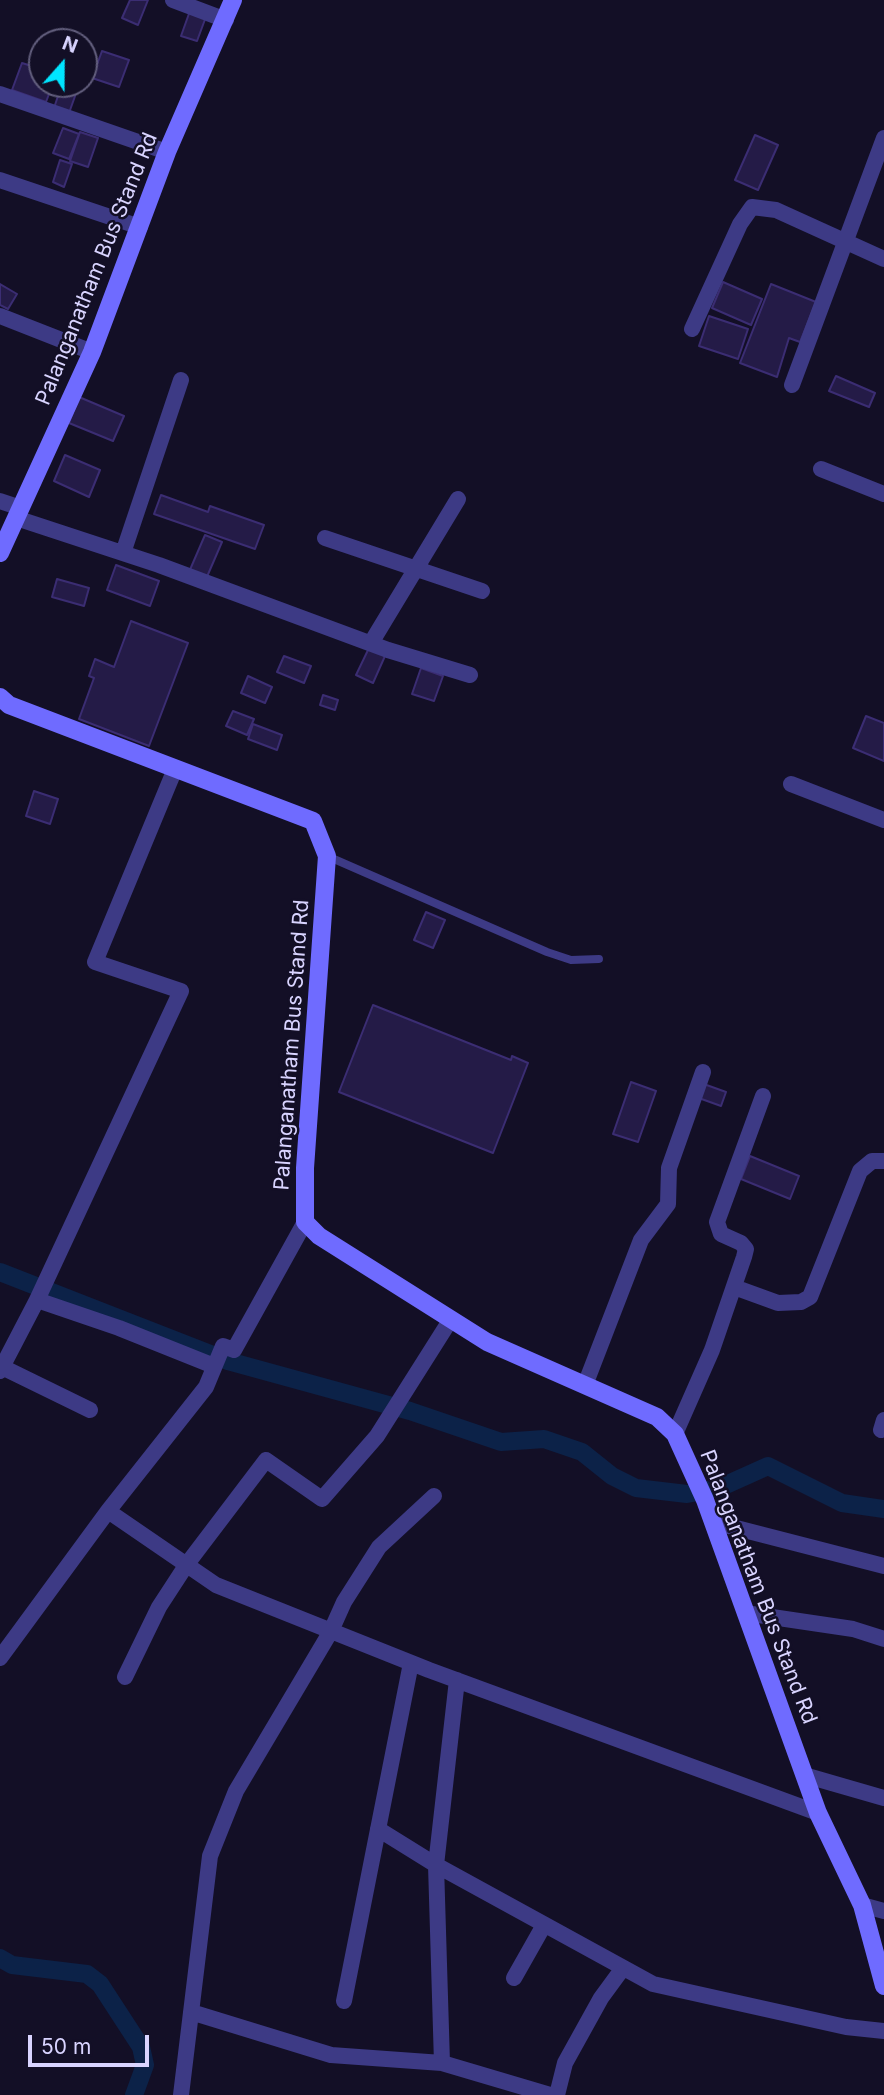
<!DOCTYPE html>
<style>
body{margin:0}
#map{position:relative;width:884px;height:2095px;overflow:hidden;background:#130f26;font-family:Inter,sans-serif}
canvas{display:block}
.north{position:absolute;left:28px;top:28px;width:70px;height:70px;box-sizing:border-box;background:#130f26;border:2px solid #625e7d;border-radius:50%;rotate:21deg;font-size:19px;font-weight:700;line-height:28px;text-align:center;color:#d9d4ff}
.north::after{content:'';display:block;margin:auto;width:24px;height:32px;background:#00e5ff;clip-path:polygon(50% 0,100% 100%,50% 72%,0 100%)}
.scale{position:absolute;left:28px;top:2035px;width:121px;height:32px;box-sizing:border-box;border:4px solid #d9d4ff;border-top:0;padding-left:9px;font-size:21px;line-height:24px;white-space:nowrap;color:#d9d4ff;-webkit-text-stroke:5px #130f26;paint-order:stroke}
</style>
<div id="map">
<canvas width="884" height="2095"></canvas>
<div class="north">N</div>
<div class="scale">50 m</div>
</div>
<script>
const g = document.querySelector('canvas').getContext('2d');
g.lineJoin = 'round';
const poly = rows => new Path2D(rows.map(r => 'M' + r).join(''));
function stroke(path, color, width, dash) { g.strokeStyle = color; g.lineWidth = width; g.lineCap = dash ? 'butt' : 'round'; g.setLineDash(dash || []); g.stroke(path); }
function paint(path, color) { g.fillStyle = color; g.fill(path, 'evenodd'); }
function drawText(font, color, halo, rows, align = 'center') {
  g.font = font + ' Inter,sans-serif'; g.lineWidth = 5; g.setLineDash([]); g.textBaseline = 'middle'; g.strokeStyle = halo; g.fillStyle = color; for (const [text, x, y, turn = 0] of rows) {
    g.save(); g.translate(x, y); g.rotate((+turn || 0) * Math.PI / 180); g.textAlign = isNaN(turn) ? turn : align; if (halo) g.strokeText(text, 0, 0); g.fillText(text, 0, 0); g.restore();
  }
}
const canal = poly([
 [0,1272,228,1361,410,1411,501,1442,544,1439,582,1452,612,1476,636,1488,687,1494,719,1488,768,1466,842,1503,884,1509],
 [0,1958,12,1965,87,1974,100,1984,141,2047,145,2065,134,2095]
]);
const building = poly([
 [130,0,148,0,138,25,122,18,130,0],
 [191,8,207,14,197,41,181,36,191,8],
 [102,51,129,60,119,87,92,78,102,51],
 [22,63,38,68,34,80,52,86,46,102,12,90,22,63],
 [62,84,79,85,69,113,54,108,62,84],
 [63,128,79,134,69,159,53,153,63,128],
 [80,132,98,138,88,167,70,161,80,132],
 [755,135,778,145,758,190,735,180,755,135],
 [60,160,72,164,64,187,53,182,60,160],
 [723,282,762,299,751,325,712,308,723,282],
 [0,284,17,294,8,309,0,305,0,284],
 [771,284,816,302,800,342,789,338,777,377,740,363,771,284],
 [709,316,748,329,738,359,699,346,709,316],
 [836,376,875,393,869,407,829,391,836,376],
 [79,397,124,416,113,441,69,423,79,397],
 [65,455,100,470,89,497,54,481,65,455],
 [161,495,208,512,210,506,264,525,255,549,154,514,161,495],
 [205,535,222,542,206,579,189,572,205,535],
 [116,565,159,581,150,606,107,590,116,565],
 [57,579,89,588,84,606,52,597,57,579],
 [131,621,188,643,149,746,79,719,94,678,89,676,95,659,114,667,131,621],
 [369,648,385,656,373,683,356,675,369,648],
 [284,656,311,666,304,683,277,672,284,656],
 [421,668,443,676,434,701,412,694,421,668],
 [248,676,272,687,265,703,241,693,248,676],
 [323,695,338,700,335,710,320,705,323,695],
 [233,711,254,719,247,735,226,726,233,711],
 [866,716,884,723,884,761,853,748,866,716],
 [253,724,282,735,277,750,248,739,253,724],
 [34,791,58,799,50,824,26,816,34,791],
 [426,912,445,920,433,948,414,940,426,912],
 [373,1005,511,1060,512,1056,528,1063,493,1153,339,1092,373,1005],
 [631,1082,656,1091,638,1142,613,1134,631,1082],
 [701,1083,726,1092,721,1106,696,1097,701,1083],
 [750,1156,799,1176,790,1199,741,1179,750,1156]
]);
const lane = poly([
 [327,856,547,952,571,960,599,959]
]);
const street = poly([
 [173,0,226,20],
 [0,94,167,152],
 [0,180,140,227],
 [0,316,92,352],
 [692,329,740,224,752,207,776,210,884,259],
 [792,385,884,138],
 [821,469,884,494],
 [0,501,21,508],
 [16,518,159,565,388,650,470,675],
 [325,538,482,591],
 [123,553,181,380],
 [371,643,458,499],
 [791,784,884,820],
 [305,1222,234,1350,223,1346,206,1387,108,1511,216,1585,429,1670,818,1813],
 [734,1287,778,1303,801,1302,810,1297,860,1171,872,1161,884,1161],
 [37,1300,181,991,95,962,175,769],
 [0,1366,90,1410],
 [0,1371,37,1300,119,1328,214,1366],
 [585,1385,641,1240,668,1204,669,1168,703,1072],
 [881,1430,884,1420],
 [675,1434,712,1350,744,1257,746,1249,741,1243,721,1234,717,1222,763,1096],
 [713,1522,884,1566],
 [745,1613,853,1629,884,1639],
 [0,1658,108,1511],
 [125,1677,159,1607,187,1564,266,1460,322,1499,377,1436,451,1319],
 [457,1680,436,1865,653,1984,846,2027,884,2031],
 [804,1775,884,1798],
 [378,1829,436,1865,442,2063,550,2095],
 [862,1905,884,1911],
 [514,1978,544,1925],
 [344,2001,411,1663],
 [191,2012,331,2055,442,2063],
 [181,2095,210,1856,236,1791,331,1631,344,1602,379,1547,434,1496],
 [557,2095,565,2063,601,1998,623,1968]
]);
const secondary = poly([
 [0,553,92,352,167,152,233,0],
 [0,697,9,705,313,821,327,856,305,1168,305,1222,319,1236,487,1342,657,1417,675,1434,705,1500,818,1813,862,1905,884,1986]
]);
const streetNames = [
 ["Palanganatham Bus Stand Rd",97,269,-68],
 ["Palanganatham Bus Stand Rd",292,1045,-86],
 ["Palanganatham Bus Stand Rd",758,1587,69]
];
stroke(canal, '#0c2248', 18);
paint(building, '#241b47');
stroke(building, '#3b2d73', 2);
stroke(lane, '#3d3a85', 8);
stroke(street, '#3d3a85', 16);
stroke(secondary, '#6f6bff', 18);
drawText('21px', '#d9d4ff', '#130f26', streetNames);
</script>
